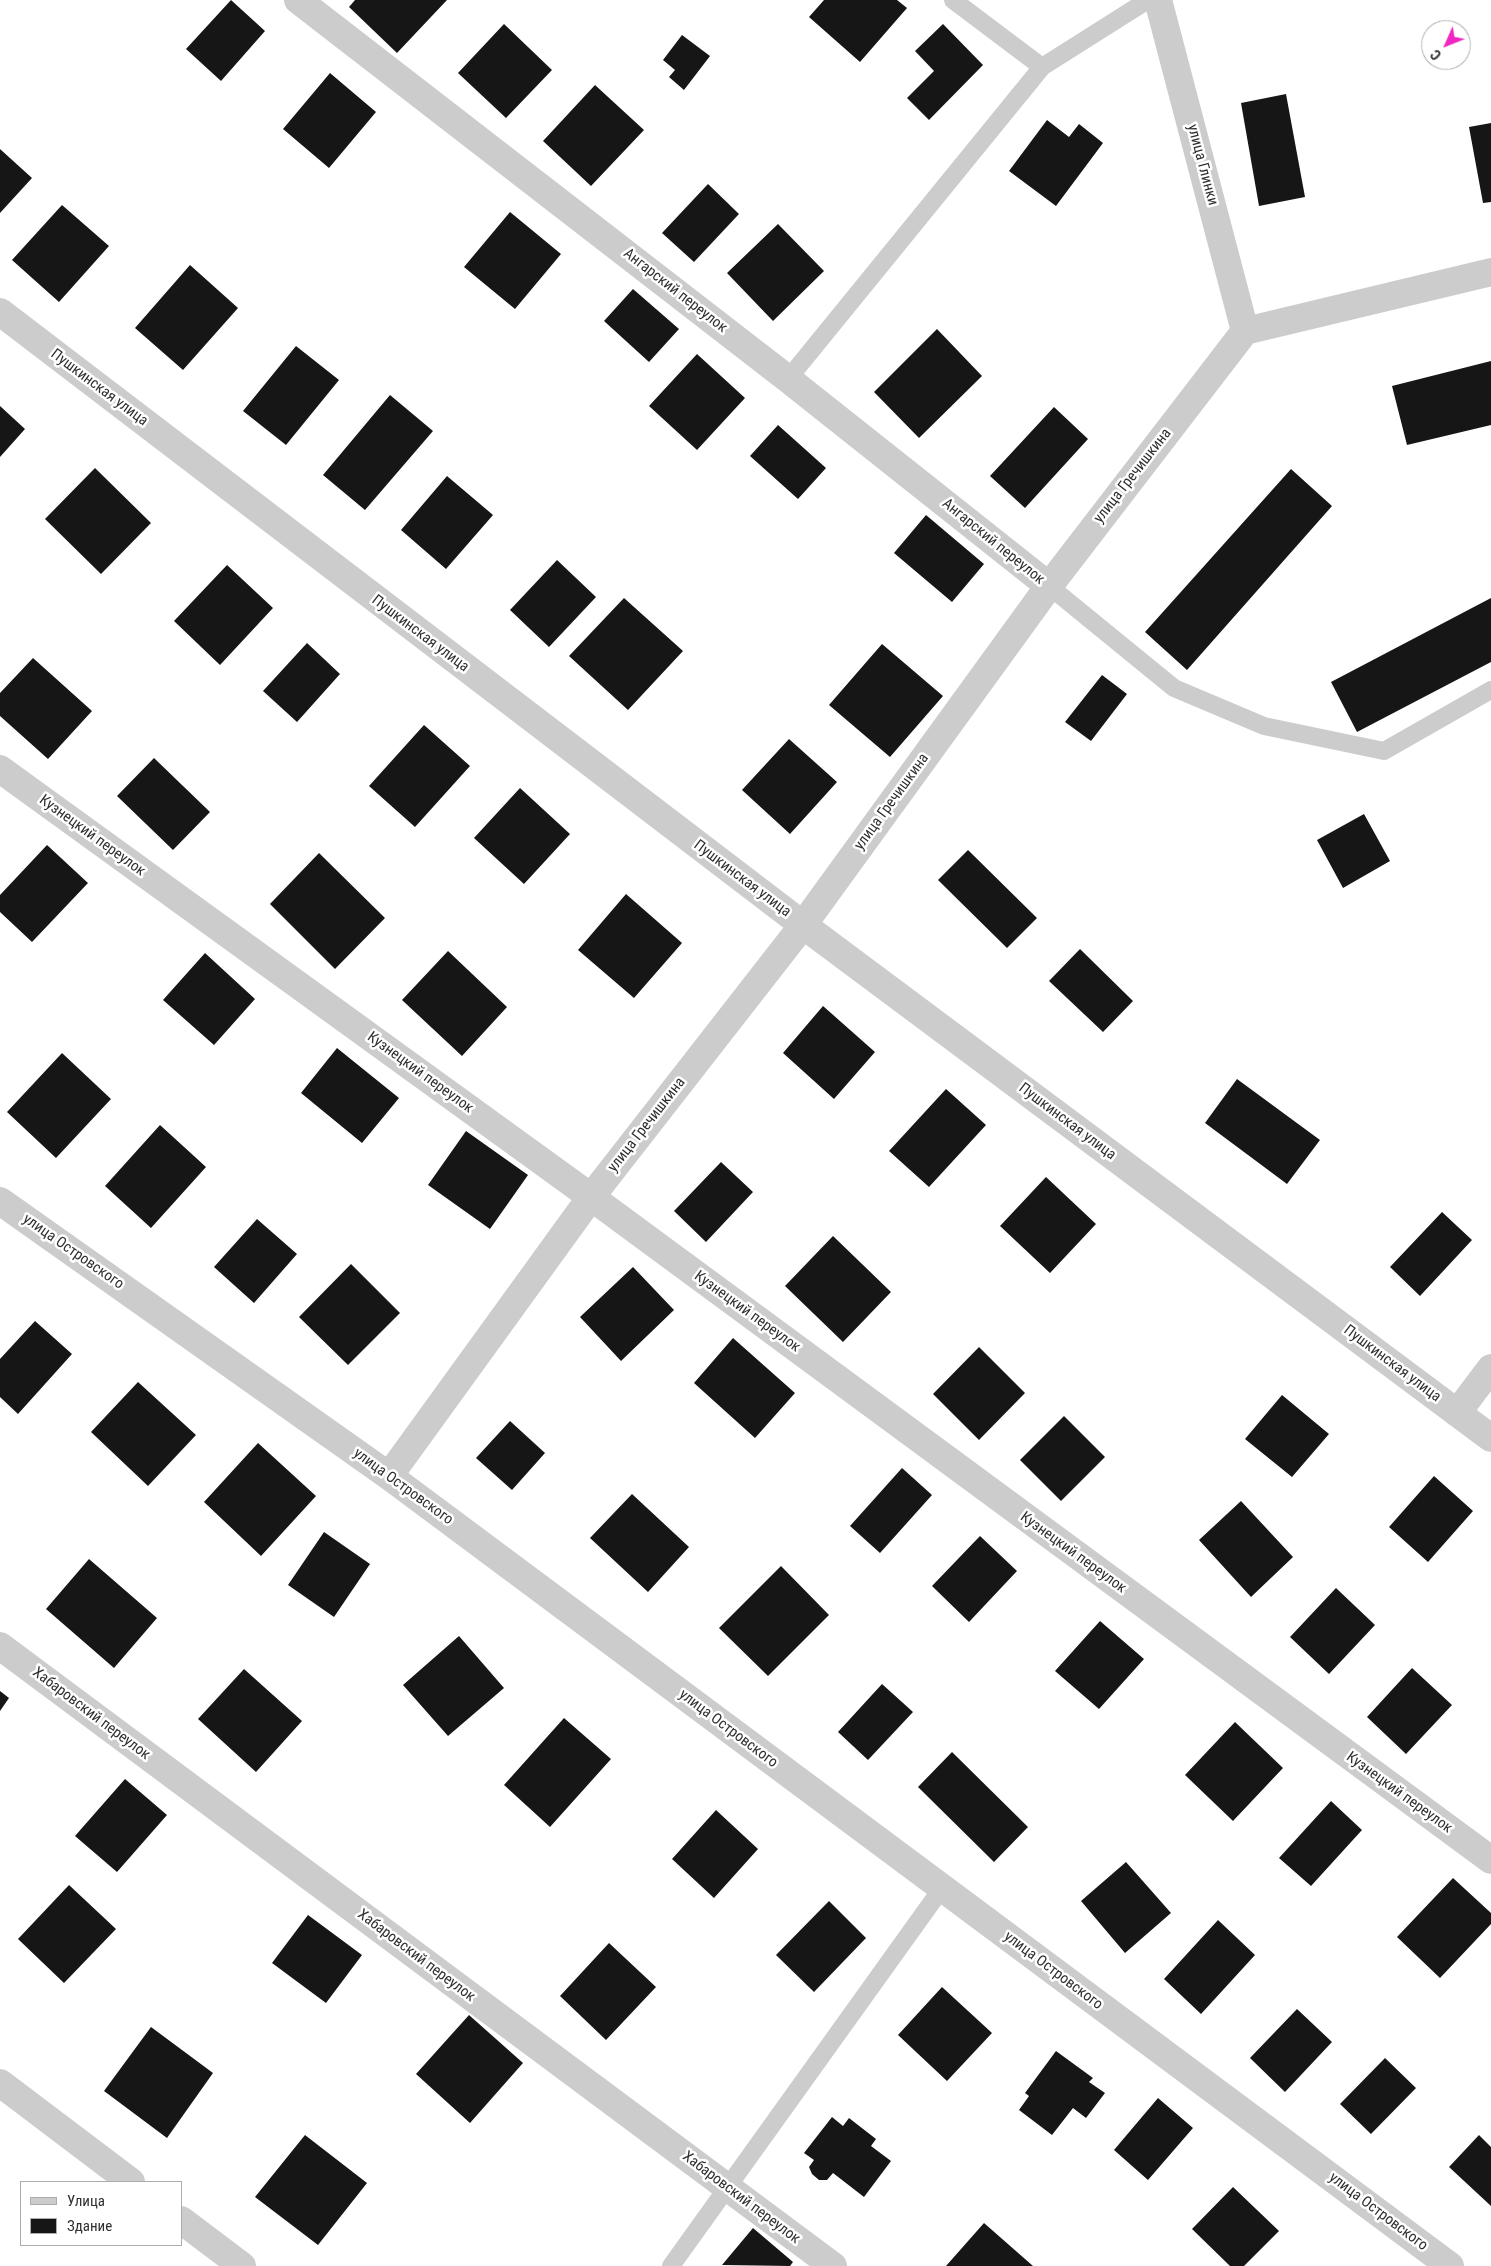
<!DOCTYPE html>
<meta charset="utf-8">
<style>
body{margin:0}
#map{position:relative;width:1491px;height:2266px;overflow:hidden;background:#fff;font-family:"Roboto Condensed",sans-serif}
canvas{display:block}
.legend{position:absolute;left:20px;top:2181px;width:162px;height:65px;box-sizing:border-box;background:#fff;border:1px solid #acacac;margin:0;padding:6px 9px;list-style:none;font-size:15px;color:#2f2f2f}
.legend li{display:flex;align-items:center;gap:10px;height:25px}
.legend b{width:25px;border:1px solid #acacac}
.north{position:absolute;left:1421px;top:20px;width:50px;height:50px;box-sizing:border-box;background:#fff;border:1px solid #acacac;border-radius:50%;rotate:226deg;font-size:14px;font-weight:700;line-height:20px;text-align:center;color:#2f2f2f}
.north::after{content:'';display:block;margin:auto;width:18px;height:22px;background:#f028c1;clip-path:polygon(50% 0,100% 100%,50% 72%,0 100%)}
</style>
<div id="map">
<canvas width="1491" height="2266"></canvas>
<ul class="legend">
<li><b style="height:6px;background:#ccc"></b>Улица</li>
<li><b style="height:14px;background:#161616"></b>Здание</li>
</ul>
<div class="north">С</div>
</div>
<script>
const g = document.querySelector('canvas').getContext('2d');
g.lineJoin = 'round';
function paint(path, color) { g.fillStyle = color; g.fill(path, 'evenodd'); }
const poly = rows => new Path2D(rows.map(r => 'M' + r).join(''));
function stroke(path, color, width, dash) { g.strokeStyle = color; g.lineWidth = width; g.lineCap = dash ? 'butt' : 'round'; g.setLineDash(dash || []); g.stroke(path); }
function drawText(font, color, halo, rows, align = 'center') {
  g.font = font + ' "Roboto Condensed",sans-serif'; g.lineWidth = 5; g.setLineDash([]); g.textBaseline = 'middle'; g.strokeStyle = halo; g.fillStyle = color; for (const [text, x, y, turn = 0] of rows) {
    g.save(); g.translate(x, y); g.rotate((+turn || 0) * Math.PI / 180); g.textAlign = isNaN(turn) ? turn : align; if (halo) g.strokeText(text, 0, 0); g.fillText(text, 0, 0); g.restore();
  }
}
const building = poly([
 [231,0,265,31,221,81,186,49],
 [355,0,447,0,397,53,349,7],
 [824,0,897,0,907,8,860,62,809,17],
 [504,24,552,70,506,118,458,73],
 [943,24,983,65,929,120,907,98,934,71,915,51],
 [682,35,710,56,684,90,669,77,675,70,663,60],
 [330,73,376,112,329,168,283,129],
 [595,85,644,130,591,186,543,141],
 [1286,94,1305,197,1259,206,1241,103],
 [1047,120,1069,137,1079,124,1103,143,1056,206,1009,171],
 [1491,123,1491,202,1483,203,1469,127],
 [0,149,32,178,0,213],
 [708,184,739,214,694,262,662,233],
 [62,205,109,246,59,302,12,260],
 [510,212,561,254,515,309,464,267],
 [778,224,824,271,773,321,727,273],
 [190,265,238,308,183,370,135,328],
 [633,289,679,329,649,362,604,321],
 [937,329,982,376,919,438,874,392],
 [296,346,339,380,286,445,243,411],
 [697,354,745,398,697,450,649,406],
 [1491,361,1491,425,1407,445,1392,386],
 [390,395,433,431,365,510,323,475],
 [0,406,25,429,0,457],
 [1054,407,1088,439,1025,508,990,476],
 [778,425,826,468,798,499,750,456],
 [95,468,151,523,101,574,45,519],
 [1291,469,1332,506,1187,670,1145,632],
 [447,476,493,515,446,569,401,530],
 [926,515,984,564,952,602,894,553],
 [557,560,596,597,549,647,510,610],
 [227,565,273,608,220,665,174,621],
 [624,598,683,651,628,710,569,656],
 [1491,598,1491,662,1357,732,1331,682],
 [307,643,340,674,297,722,263,691],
 [882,644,943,696,890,757,829,705],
 [33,658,92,711,48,759,0,716,0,693],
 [1102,675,1127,694,1091,741,1065,722],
 [424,725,470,766,415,827,369,786],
 [789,739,837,782,790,834,742,790],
 [154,758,210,812,173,850,117,796],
 [520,788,570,834,524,884,474,838],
 [1364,814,1390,861,1343,888,1317,840],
 [47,845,88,883,32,942,0,912,0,895],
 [968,850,1037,918,1007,948,938,880],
 [319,853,385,918,335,969,270,904],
 [626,894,682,943,634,998,578,950],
 [1080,949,1133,1001,1103,1032,1049,981],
 [448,951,507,1007,462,1056,402,1000],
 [205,953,255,999,214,1045,163,1000],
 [823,1006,875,1052,834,1099,783,1053],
 [337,1048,399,1098,362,1143,301,1093],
 [62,1053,111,1099,56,1158,7,1112],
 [1237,1079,1320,1140,1287,1184,1205,1123],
 [946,1089,986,1125,929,1187,889,1151],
 [160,1125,206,1167,151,1228,105,1186],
 [466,1131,528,1175,490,1229,428,1185],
 [721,1162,753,1192,706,1242,674,1211],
 [1046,1177,1096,1224,1050,1273,1000,1226],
 [1442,1212,1472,1240,1420,1296,1390,1267],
 [257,1219,297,1254,254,1303,214,1267],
 [833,1236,891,1292,843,1342,785,1286],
 [351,1264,400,1313,348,1365,299,1317],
 [633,1267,674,1310,621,1361,580,1317],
 [35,1321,72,1354,18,1414,0,1397,0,1359],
 [733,1338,795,1393,755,1438,694,1383],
 [979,1347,1025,1393,979,1440,933,1394],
 [138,1382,196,1435,148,1486,91,1432],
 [1282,1395,1329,1434,1292,1477,1245,1439],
 [1064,1416,1105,1457,1061,1501,1020,1460],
 [510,1421,545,1453,512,1490,476,1458],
 [258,1443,316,1496,261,1556,204,1502],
 [902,1468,932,1495,880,1553,850,1526],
 [1434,1476,1473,1511,1428,1562,1389,1527],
 [632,1494,689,1547,648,1592,590,1538],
 [1241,1501,1293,1557,1251,1597,1199,1540],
 [324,1532,370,1564,334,1617,288,1585],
 [980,1536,1017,1571,969,1622,932,1586],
 [89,1559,157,1618,114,1668,46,1609],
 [781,1566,829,1615,768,1676,719,1628],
 [1336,1588,1375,1625,1329,1674,1290,1637],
 [1100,1621,1144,1659,1099,1709,1055,1671],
 [459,1636,504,1688,448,1736,403,1685],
 [1412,1668,1452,1705,1406,1754,1367,1717],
 [244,1669,302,1721,256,1772,198,1719],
 [882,1684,913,1712,868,1760,838,1732],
 [0,1691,9,1698,0,1711],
 [564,1718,611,1759,550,1827,504,1785],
 [1235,1722,1283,1768,1233,1821,1185,1775],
 [952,1752,1028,1827,994,1862,918,1787],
 [125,1779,167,1815,117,1872,75,1836],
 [1331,1801,1362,1830,1311,1886,1279,1858],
 [716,1810,758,1849,714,1898,672,1859],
 [1126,1862,1171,1913,1125,1953,1081,1901],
 [1453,1878,1491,1913,1491,1924,1440,1978,1397,1937],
 [69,1885,116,1929,64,1983,18,1939],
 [829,1901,866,1938,814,1992,776,1955],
 [308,1915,362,1955,326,2003,272,1963],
 [1218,1920,1255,1955,1201,2014,1164,1979],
 [609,1943,656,1987,606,2040,560,1996],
 [942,1987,992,2033,947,2081,898,2035],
 [1297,2009,1332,2042,1285,2092,1250,2058],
 [469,2015,523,2063,470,2123,416,2074],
 [151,2027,213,2073,167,2138,104,2091],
 [1056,2051,1093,2078,1089,2082,1105,2093,1086,2118,1073,2108,1052,2135,1019,2110,1029,2096,1025,2093],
 [1385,2058,1416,2088,1371,2134,1340,2104],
 [1158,2098,1193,2128,1148,2180,1114,2150],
 [832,2117,843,2126,849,2118,876,2139,871,2146,891,2161,864,2197,833,2173,827,2180,819,2180,812,2174,809,2167,814,2160,804,2153],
 [305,2135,367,2183,318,2245,255,2197],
 [1479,2135,1491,2147,1491,2206,1449,2167],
 [1233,2187,1279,2231,1244,2266,1230,2266,1192,2229],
 [984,2223,1033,2266,946,2266],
 [753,2228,793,2262,790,2266,722,2265]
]);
const service = poly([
 [953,0,1042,67],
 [788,379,1042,67,1148,0],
 [1049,586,1174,688,1264,726,1384,751,1491,690],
 [671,2266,942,1888]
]);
const minor = poly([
 [298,0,788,379,1049,586],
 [1158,0,1245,331],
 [0,312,803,925,1491,1438],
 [0,769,591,1197,1491,1860],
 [0,1201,389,1476,1450,2266],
 [1457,1413,1491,1368],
 [389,1476,591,1197,803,925,1049,586,1245,331,1491,272],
 [0,1646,833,2266]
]);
const tertiary = poly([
 [0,2083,131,2182],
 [181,2220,242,2266]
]);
const streetNames = [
 ["улица Глинки",1202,165,75],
 ["Ангарский переулок",675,291,38],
 ["Пушкинская улица",99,388,37],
 ["улица Гречишкина",1133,476,-52],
 ["Ангарский переулок",993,542,39],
 ["Пушкинская улица",420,634,37],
 ["улица Гречишкина",892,802,-54],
 ["Кузнецкий переулок",92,836,36],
 ["Пушкинская улица",742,879,37],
 ["Кузнецкий переулок",420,1073,36],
 ["Пушкинская улица",1067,1122,37],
 ["улица Гречишкина",647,1125,-52],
 ["улица Островского",73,1252,35],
 ["Кузнецкий переулок",747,1312,36],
 ["Пушкинская улица",1392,1364,37],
 ["улица Островского",403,1487,36],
 ["Кузнецкий переулок",1073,1553,36],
 ["Хабаровский переулок",91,1714,37],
 ["улица Островского",728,1729,37],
 ["Кузнецкий переулок",1399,1793,36],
 ["Хабаровский переулок",416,1956,37],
 ["улица Островского",1053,1971,37],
 ["Хабаровский переулок",741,2198,37],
 ["улица Островского",1378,2212,37]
];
paint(building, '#161616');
stroke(service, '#ccc', 18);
stroke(minor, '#ccc', 28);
stroke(tertiary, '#ccc', 28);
drawText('15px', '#2f2f2f', '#fff', streetNames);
</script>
